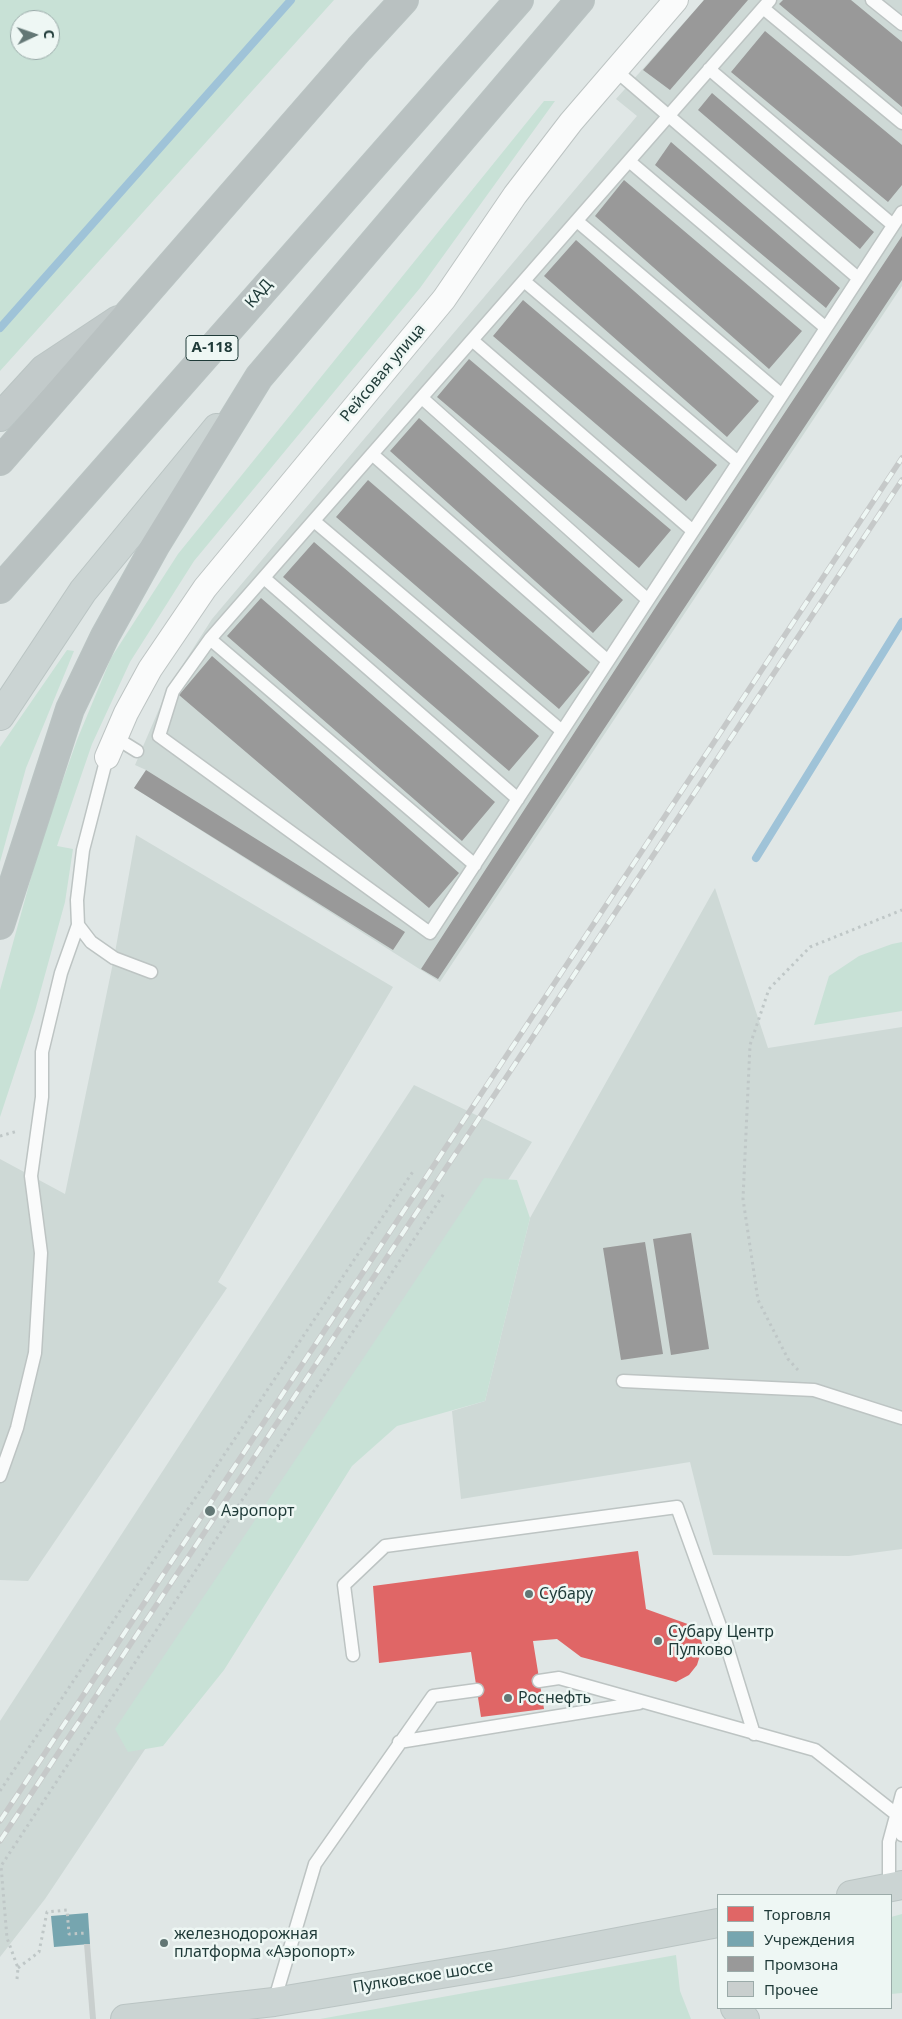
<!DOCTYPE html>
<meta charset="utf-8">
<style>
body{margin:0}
#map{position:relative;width:902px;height:2019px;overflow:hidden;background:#e0e7e6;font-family:"Noto Sans",sans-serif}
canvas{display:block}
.legend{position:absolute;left:717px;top:1894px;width:175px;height:115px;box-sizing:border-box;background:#eef7f4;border:1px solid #9baba9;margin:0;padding:6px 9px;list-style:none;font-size:15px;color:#1f3a38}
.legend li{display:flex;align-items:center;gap:10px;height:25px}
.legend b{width:25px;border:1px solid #9baba9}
.north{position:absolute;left:10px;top:10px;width:50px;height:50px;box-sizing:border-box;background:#eef7f4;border:1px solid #9baba9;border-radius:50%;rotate:87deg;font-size:14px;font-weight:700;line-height:20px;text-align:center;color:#1f3a38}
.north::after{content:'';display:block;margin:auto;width:18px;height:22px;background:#637775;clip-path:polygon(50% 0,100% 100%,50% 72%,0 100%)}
</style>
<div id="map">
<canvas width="902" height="2019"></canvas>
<ul class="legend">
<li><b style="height:14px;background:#e06666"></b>Торговля</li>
<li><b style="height:14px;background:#76a5af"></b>Учреждения</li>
<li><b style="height:14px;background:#999"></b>Промзона</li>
<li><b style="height:14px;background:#c9cfce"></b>Прочее</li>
</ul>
<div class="north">С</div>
</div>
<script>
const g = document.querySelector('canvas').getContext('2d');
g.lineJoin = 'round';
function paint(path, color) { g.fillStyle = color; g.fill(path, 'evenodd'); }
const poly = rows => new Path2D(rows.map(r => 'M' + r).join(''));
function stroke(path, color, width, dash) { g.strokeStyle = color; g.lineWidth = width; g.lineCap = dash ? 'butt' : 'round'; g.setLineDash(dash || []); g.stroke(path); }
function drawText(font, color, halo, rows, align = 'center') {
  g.font = font + ' "Noto Sans",sans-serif'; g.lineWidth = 5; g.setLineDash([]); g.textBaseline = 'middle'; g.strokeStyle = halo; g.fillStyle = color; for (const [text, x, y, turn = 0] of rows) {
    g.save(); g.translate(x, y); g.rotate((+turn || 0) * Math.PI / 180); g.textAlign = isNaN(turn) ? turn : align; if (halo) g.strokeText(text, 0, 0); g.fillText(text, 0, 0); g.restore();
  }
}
const built = poly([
 [704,0,902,0,902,286,440,982,134,788,146,770,135,765,169,686,212,619,637,116,616,99],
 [136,835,393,987,218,1282,227,1288,28,1581,0,1580,0,1159,65,1194,114,958],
 [715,888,768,1048,902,1027,902,1549,849,1556,713,1555,690,1462,461,1499,452,1411,485,1401,530,1218],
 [414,1085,532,1142,218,1640,45,1899,0,1957,0,1721]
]);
const green = poly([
 [0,0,334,0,0,371],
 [20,20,50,20,50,50,20,50],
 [544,101,555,101,420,288,194,561,130,662,92,744,57,846,73,849,65,902,35,1011,0,1117,0,990,40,845,77,740,111,658,178,554],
 [67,650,74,651,26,768,0,862,0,747],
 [902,942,902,1011,814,1025,829,976,859,956,892,944],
 [484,1178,517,1180,530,1218,485,1401,397,1426,352,1466,224,1670,163,1746,128,1752,115,1729],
 [902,1914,902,1993,891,1994,891,1917],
 [676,1955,680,1991,691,2019,320,2019]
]);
const shops = poly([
 [638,1551,646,1609,696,1627,703,1646,697,1665,689,1675,676,1682,581,1657,557,1639,533,1641,544,1709,481,1717,471,1652,379,1663,373,1586]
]);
const public = poly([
 [88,1913,90,1944,54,1947,51,1916]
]);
const industry = poly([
 [704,0,748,0,670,90,643,70],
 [783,0,851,0,902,42,902,107,779,4],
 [765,31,902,145,902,185,888,202,731,72],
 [712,93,874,232,860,249,698,110],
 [671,142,840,288,826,308,655,165],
 [624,180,802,331,769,369,595,216],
 [902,236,902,280,438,979,421,969,657,605],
 [576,240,759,401,727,437,544,276],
 [523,300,717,465,686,501,493,336],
 [469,359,671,530,639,568,437,397],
 [419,418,623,600,593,633,390,451],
 [368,480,590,672,559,709,336,517],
 [314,542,539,736,509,771,283,577],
 [261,598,495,802,462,841,227,636],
 [212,656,459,873,429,908,179,695],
 [146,770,405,932,393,950,134,788],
 [691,1233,709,1349,671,1355,653,1239],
 [645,1242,663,1354,621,1360,603,1248]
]);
const stream = poly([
 [0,328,291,0],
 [756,858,902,622]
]);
const building = poly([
 [84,1944,90,1944,96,2019,90,2019]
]);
const path = poly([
 [0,1136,18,1131],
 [798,1370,788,1359,758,1300,743,1199,750,1045,769,989,810,947,902,910],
 [0,1791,414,1170],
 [18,1968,39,1952,47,1912,67,1910,69,1934,87,1933],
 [17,1979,18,1968,7,1938,1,1866,445,1192]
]);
const service = poly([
 [770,0,210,639,173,691,159,736,430,933,902,212],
 [872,0,902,24],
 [763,8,902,123],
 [709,69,893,225],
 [615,70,858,278],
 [629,161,826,328],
 [577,221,782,395],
 [524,281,738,462],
 [472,340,693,531],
 [422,398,648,600],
 [372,454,608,661],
 [314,521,562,731],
 [264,578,518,799],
 [210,639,475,865],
 [116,738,137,751],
 [107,757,83,850,77,900,78,925,91,942,114,958,151,972],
 [623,1381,814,1390,902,1418],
 [0,1476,17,1428,35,1353,41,1253,31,1176,42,1097,42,1052,61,973,78,925],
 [353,1655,344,1585,385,1546,677,1507,724,1637,754,1734],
 [539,1681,559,1678,815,1750,896,1814,902,1835],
 [399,1742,639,1703],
 [889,1888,889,1842,902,1794],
 [274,2002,315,1864,433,1696,477,1690]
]);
const minor = poly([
 [107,757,126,713,150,669,205,588,444,299,515,195,571,122,676,0]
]);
const primary = poly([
 [0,716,83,591,217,428],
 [851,1895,902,1885],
 [735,2008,745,2019],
 [125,2019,274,2002,507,1963,718,1923]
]);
const trunk = poly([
 [0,417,44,369,118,320]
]);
const motorway = poly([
 [0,461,359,49,404,0],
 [0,589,519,0],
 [0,925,70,709,105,636,155,546,259,377,580,0]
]);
const rail = poly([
 [0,1821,902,458],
 [0,1841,902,480]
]);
const markers = [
 [210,1511,6,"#637775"],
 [529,1594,5,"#637775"],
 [658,1641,5,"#637775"],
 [508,1698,5,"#637775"],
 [164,1943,5,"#637775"]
];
const shields = [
 [212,348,52]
];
const shieldNames = [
 ["А-118",212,348]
];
const streetNames = [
 ["КАД",259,294,-49],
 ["Рейсовая улица",383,373,-50],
 ["Пулковское шоссе",423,1977,-9]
];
const poiNames = [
 ["Аэропорт",221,1511],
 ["Субару",539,1594],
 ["Субару Центр",668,1632],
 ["Пулково",668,1650],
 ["Роснефть",518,1698],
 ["железнодорожная",174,1934],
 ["платформа «Аэропорт»",174,1952]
];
paint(built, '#ced9d6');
paint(green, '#c8e1d6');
paint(shops, '#e06666');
paint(public, '#76a5af');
paint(industry, '#999');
stroke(stream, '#9fc3d8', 8);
paint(building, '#c9cfce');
stroke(service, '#bdc4c3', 15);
stroke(minor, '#bdc4c3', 26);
stroke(primary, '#bac4c3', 30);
stroke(trunk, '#bac4c3', 30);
stroke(motorway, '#bac4c3', 30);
stroke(path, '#bfc7c7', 3, [2.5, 4]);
stroke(service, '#fafbfb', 12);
stroke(minor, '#fafbfb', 24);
stroke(primary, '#cbd4d3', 28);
stroke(trunk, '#c2caca', 28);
stroke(motorway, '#b9c1c1', 28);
stroke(rail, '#c6c9c9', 5.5);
stroke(rail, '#eef7f4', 4, [11]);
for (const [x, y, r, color] of markers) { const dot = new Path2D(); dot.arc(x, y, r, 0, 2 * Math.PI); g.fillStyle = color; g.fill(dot); stroke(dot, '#eef7f4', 2); }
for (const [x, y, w] of shields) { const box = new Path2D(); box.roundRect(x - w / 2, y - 12.5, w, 25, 4); g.fillStyle = '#eef7f4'; g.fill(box); stroke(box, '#1f3a38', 1); }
drawText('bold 15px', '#1f3a38', null, shieldNames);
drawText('16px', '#1f3a38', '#eef7f4', streetNames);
drawText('16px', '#1f3a38', '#eef7f4', poiNames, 'left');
</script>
